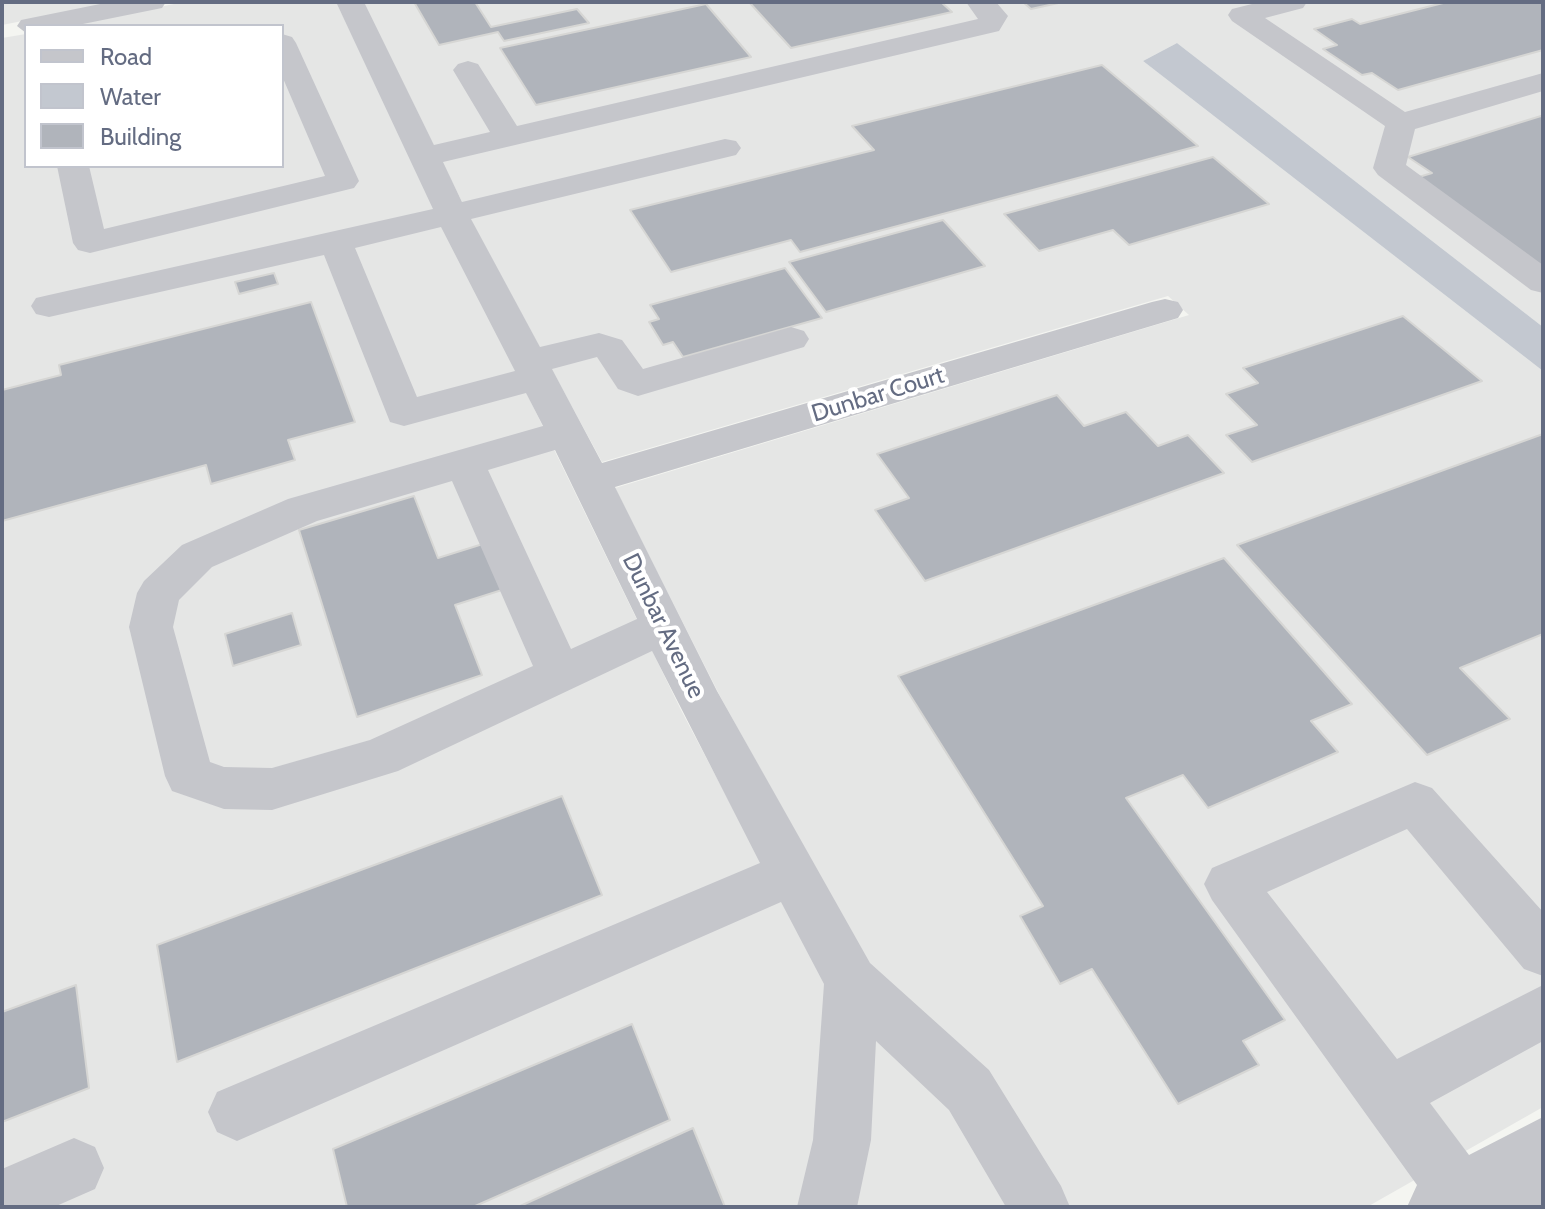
<!DOCTYPE html>
<style>
body{margin:0}
#map{position:relative;width:1545px;height:1209px;overflow:hidden;background:#f4f5f1;font-family:Cabin,sans-serif}
canvas{display:block}
.frame{position:absolute;inset:0;border:4px solid #646c82;pointer-events:none}
.legend{position:absolute;left:24px;top:24px;width:260px;height:144px;box-sizing:border-box;background:#fff;border:2px solid #c1c4cd;margin:0;padding:10px 14px;list-style:none;font-size:24px;color:#646c82}
.legend li{display:flex;align-items:center;gap:16px;height:40px}
.legend b{width:40px;border:2px solid #c1c4cd}
</style>
<div id="map">
<canvas width="1545" height="1209"></canvas>
<div class="frame"></div>
<ul class="legend">
<li><b style="height:10px;background:#c5c6cb"></b>Road</li>
<li><b style="height:22px;background:#c3c8d0"></b>Water</li>
<li><b style="height:22px;background:#b0b4bb"></b>Building</li>
</ul>
</div>
<script>
const g = document.querySelector('canvas').getContext('2d');
g.lineJoin = 'round';
function paint(path, color) { g.fillStyle = color; g.fill(path, 'evenodd'); }
const poly = rows => new Path2D(rows.map(r => 'M' + r).join(''));
function stroke(path, color, width, dash) { g.strokeStyle = color; g.lineWidth = width; g.lineCap = dash ? 'butt' : 'round'; g.setLineDash(dash || []); g.stroke(path); }
function drawText(font, color, halo, rows, align = 'center') {
  g.font = font + ' Cabin,sans-serif'; g.lineWidth = 8; g.setLineDash([]); g.textBaseline = 'middle'; g.strokeStyle = halo; g.fillStyle = color; for (const [text, x, y, turn = 0] of rows) {
    g.save(); g.translate(x, y); g.rotate((+turn || 0) * Math.PI / 180); g.textAlign = isNaN(turn) ? turn : align; if (halo) g.strokeText(text, 0, 0); g.fillText(text, 0, 0); g.restore();
  }
}
const built = poly([
 [2,2,119,2,2,25],
 [184,2,336,2,681,710,829,991,950,1107,1009,1207,2,1207,2,38,26,34,26,166,282,166,282,26,64,26],
 [363,2,1543,2,1543,327,1177,43,1143,61,1543,371,1543,1107,1367,1207,1070,1207,870,967,720,696,615,488,1189,315,1168,296,602,462,474,226]
]);
const water = poly([
 [1177,43,1543,327,1543,371,1143,61]
]);
const building = poly([
 [414,2,475,2,491,27,577,9,589,23,504,41,498,32,439,45,414,2],
 [749,2,941,2,952,12,791,48,749,2],
 [1023,2,1063,2,1031,9,1023,2],
 [1447,2,1543,2,1543,50,1398,90,1372,73,1362,75,1323,49,1337,45,1314,29,1352,19,1360,24,1447,2],
 [706,4,751,57,536,105,500,48,706,4],
 [1102,65,1198,146,800,252,791,240,671,272,630,210,874,150,852,126,1102,65],
 [1541,116,1543,117,1543,276,1409,180,1432,173,1408,157,1541,116],
 [1213,157,1269,204,1129,245,1113,230,1039,251,1004,214,1213,157],
 [943,220,985,266,826,312,789,262,943,220],
 [785,268,822,318,683,357,673,342,663,345,649,322,659,319,650,305,785,268],
 [274,273,278,284,239,294,235,282,274,273],
 [311,302,355,422,288,440,295,460,211,484,206,465,2,521,2,390,61,375,59,365,311,302],
 [1403,316,1482,381,1252,462,1226,435,1257,425,1226,394,1258,383,1243,368,1403,316],
 [1057,395,1084,426,1126,412,1158,446,1188,435,1224,473,925,581,875,510,909,498,877,454,1057,395],
 [1543,434,1543,634,1460,668,1510,719,1427,755,1237,545,1543,434],
 [414,496,438,558,486,543,505,589,455,605,482,675,357,717,299,530,414,496],
 [1224,558,1352,704,1311,721,1338,752,1208,808,1183,775,1126,798,1285,1020,1243,1041,1259,1065,1178,1104,1092,969,1060,984,1020,916,1043,906,898,676,1224,558],
 [292,613,301,645,233,666,225,634,292,613],
 [562,796,602,895,177,1062,157,945,562,796],
 [76,985,89,1088,2,1122,2,1012,76,985],
 [632,1024,670,1120,473,1207,347,1207,333,1149,632,1024],
 [693,1128,725,1207,518,1207,693,1128]
]);
const minor = poly([
 [110,2,166,2,162,8,73,26,26,26,26,33,17,26,21,20,110,2],
 [336,2,364,2,434,145,490,132,453,70,458,64,468,61,478,64,517,126,978,19,966,2,996,2,1008,16,999,31,443,162,462,202,725,139,736,141,741,148,736,155,471,219,540,347,599,333,622,340,643,369,791,327,804,331,809,339,804,347,638,396,618,389,597,357,552,369,602,463,1152,302,1165,299,1178,302,1183,310,1178,318,615,487,717,691,870,963,989,1070,1061,1186,1070,1207,1006,1207,949,1110,876,1041,871,1140,857,1207,797,1207,813,1140,824,984,781,902,237,1141,217,1132,208,1112,217,1092,760,863,652,651,398,771,272,810,224,809,172,791,165,776,129,627,137,593,144,581,182,545,288,499,543,426,526,393,404,426,390,422,324,255,49,317,36,314,31,306,36,298,49,295,433,209,336,2],
 [441,227,515,371,417,397,355,248,441,227],
 [555,450,637,619,571,649,488,470,555,450],
 [452,481,533,666,370,740,272,768,224,767,210,762,173,627,179,600,212,567,317,521,452,481],
 [1260,2,1307,2,1303,8,1265,18,1405,112,1543,73,1543,91,1415,129,1406,165,1543,265,1543,293,1531,290,1378,175,1373,168,1385,126,1232,21,1228,15,1232,9,1260,2],
 [282,34,292,37,296,43,359,181,354,188,90,253,78,250,73,243,57,166,89,166,104,229,325,176,282,76,282,34],
 [1415,782,1432,788,1543,912,1543,976,1524,969,1407,829,1267,892,1397,1059,1543,985,1543,1041,1430,1103,1469,1155,1543,1117,1543,1207,1407,1207,1417,1185,1212,900,1204,884,1212,868,1415,782],
 [74,1138,95,1147,104,1168,95,1189,54,1207,2,1207,2,1169,74,1138]
]);
const streetNames = [
 ["Dunbar Court",878,395,-17],
 ["Dunbar Avenue",663,626,64]
];
paint(built, '#e5e6e5');
paint(water, '#c3c8d0');
paint(building, '#b0b4bb');
stroke(building, '#d6d6d4', 2);
paint(minor, '#c5c6cb');
drawText('24px', '#646c82', '#fff', streetNames);
</script>
